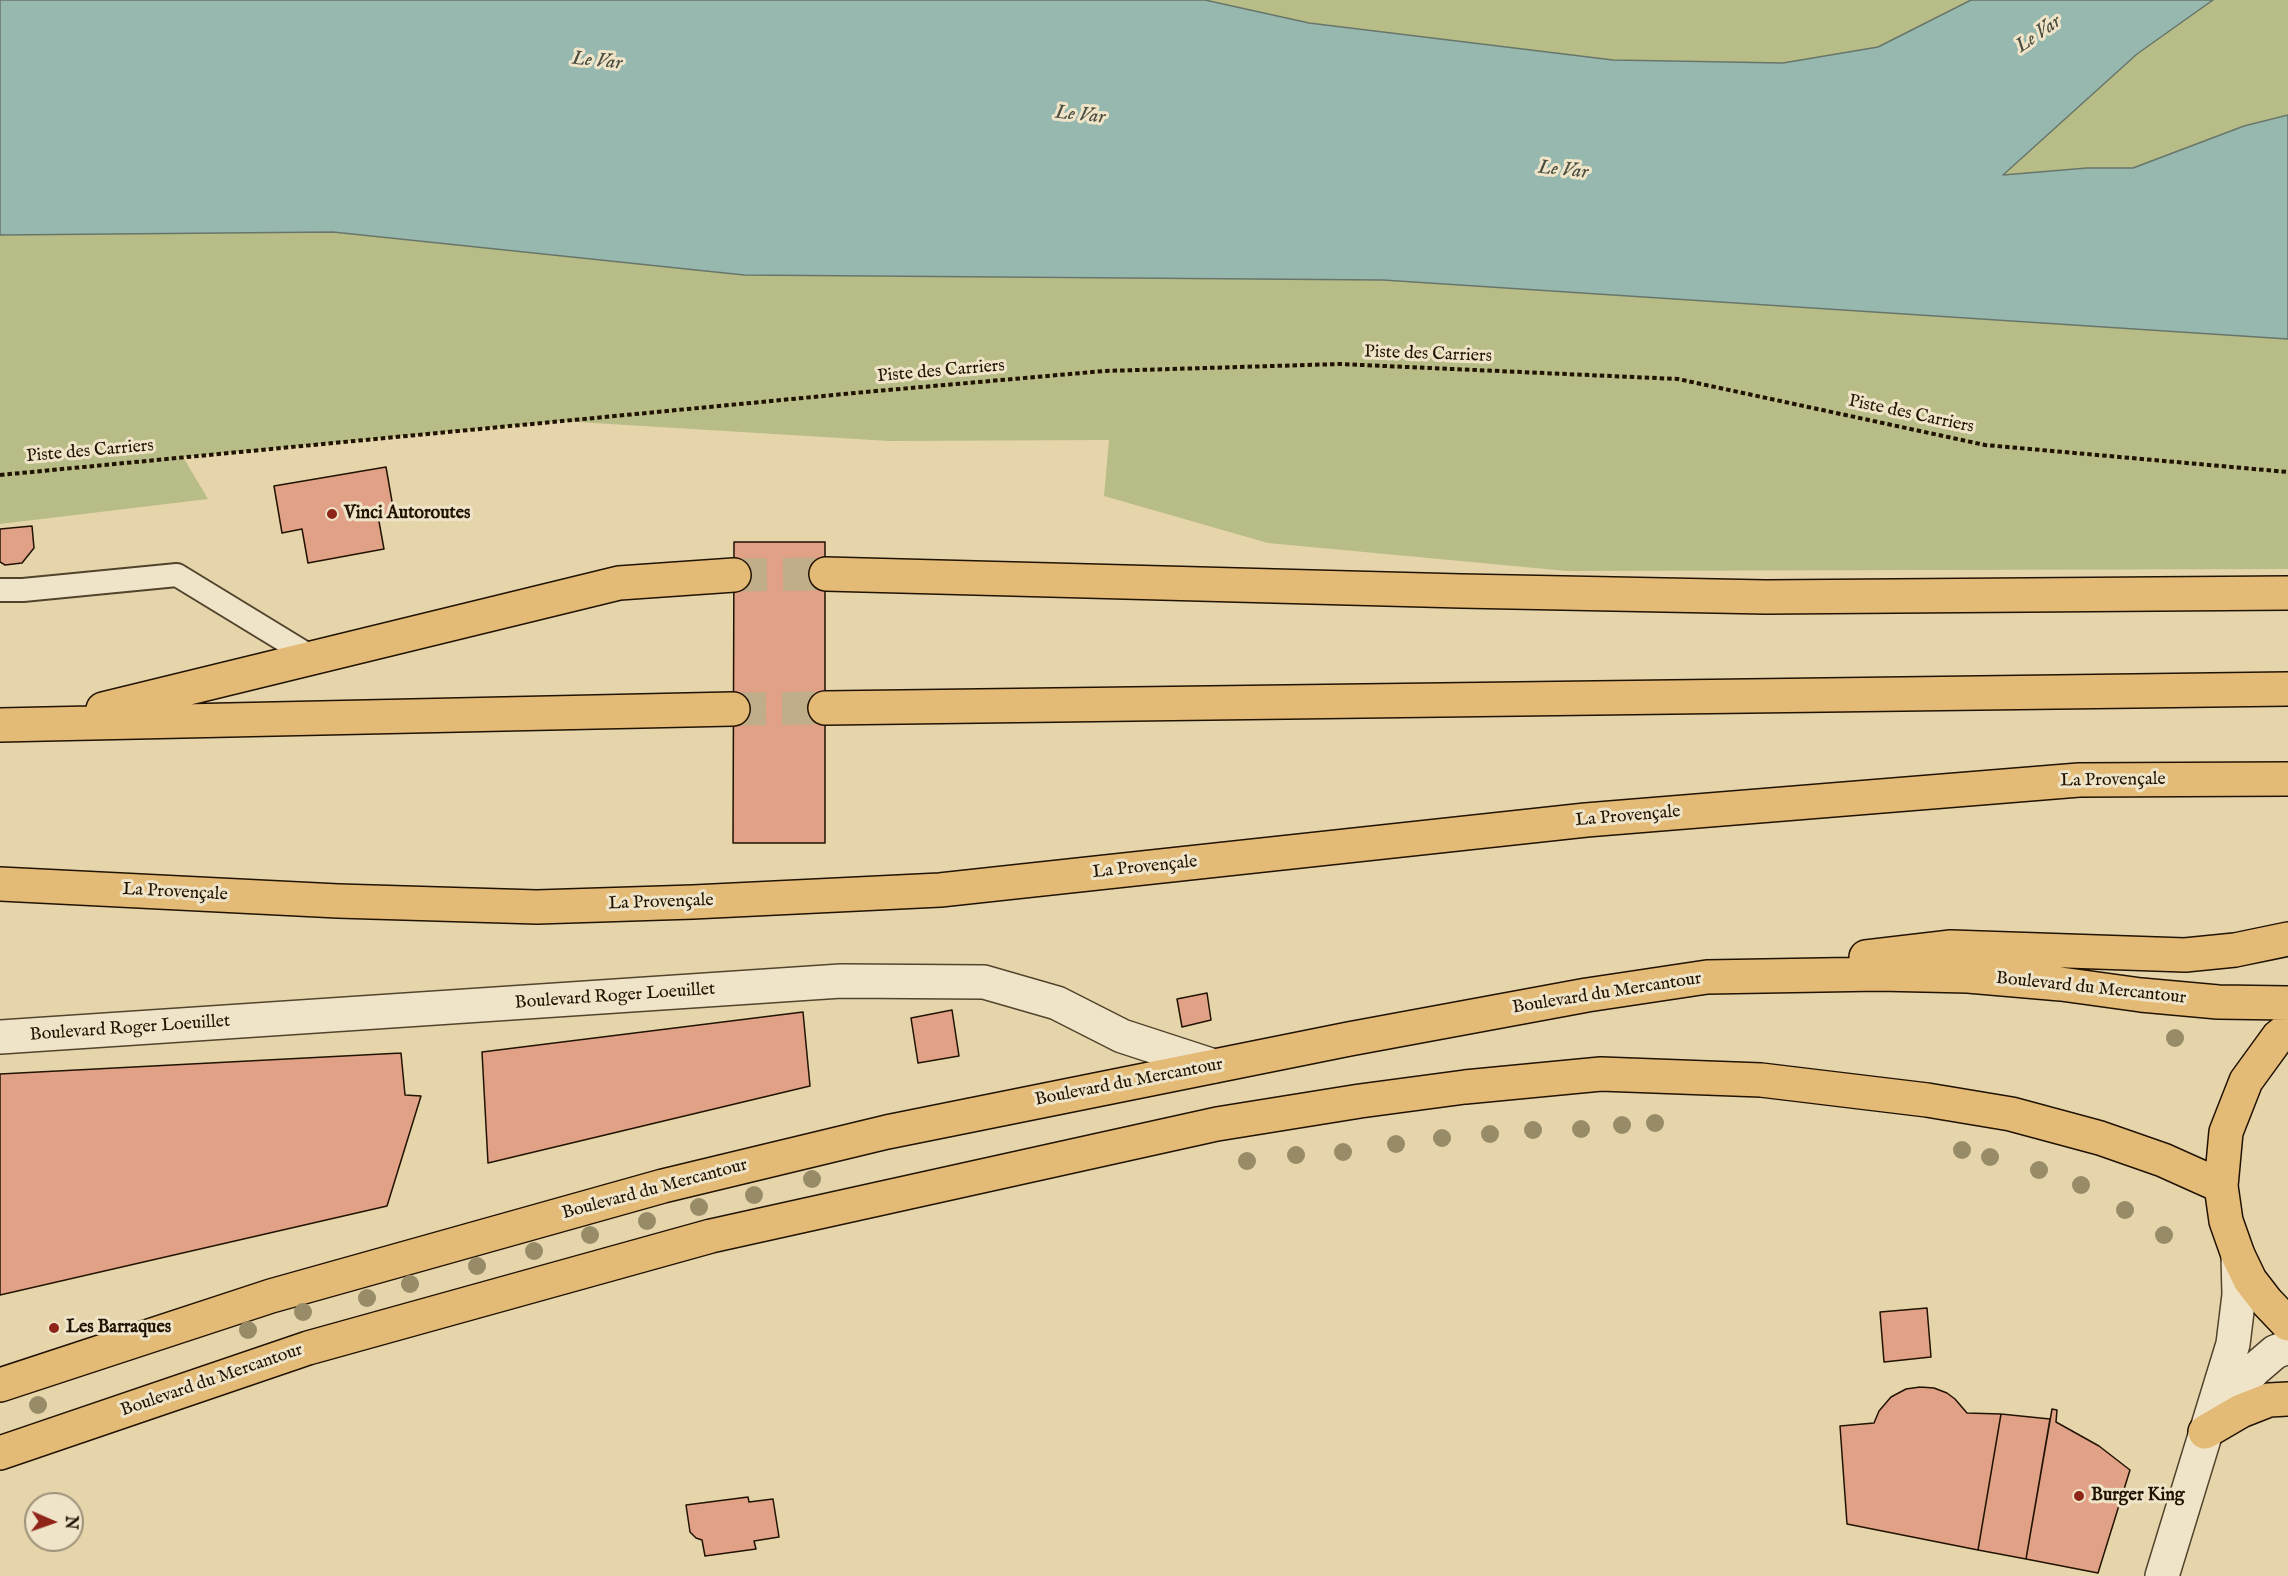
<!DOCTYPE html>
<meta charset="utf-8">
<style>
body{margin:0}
#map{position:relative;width:2288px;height:1576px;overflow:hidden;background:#e6d5ab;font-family:"IM FELL English",serif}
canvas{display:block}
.north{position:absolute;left:24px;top:1492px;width:60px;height:60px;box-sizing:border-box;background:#efe4c8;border:2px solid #9d9079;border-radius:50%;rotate:92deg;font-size:16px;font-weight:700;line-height:24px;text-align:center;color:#211302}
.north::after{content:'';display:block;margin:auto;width:21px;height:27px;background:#8f2418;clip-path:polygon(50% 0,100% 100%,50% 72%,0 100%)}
</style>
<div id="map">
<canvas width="2288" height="1576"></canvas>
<div class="north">N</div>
</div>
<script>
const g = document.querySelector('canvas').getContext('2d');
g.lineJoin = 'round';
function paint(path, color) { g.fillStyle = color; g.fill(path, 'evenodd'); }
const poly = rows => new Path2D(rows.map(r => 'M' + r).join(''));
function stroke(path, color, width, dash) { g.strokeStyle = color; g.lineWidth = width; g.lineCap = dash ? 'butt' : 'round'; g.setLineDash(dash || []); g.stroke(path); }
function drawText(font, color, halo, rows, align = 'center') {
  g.font = font + ' "IM FELL English",serif'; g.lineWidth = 6; g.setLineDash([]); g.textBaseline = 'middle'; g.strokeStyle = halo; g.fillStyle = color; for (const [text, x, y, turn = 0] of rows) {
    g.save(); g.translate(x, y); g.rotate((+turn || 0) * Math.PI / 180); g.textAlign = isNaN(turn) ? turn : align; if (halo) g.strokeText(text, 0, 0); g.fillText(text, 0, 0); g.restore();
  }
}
const green = poly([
 [1205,0,1971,0,1878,47,1783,63,1613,60,1309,23],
 [2213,0,2288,0,2288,115,2244,126,2133,168,2087,168,2002,176,2137,54],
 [333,232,744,275,1383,280,2288,339,2288,569,1567,571,1268,543,1104,496,1109,440,889,441,561,421,183,457,208,499,0,524,0,235]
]);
const water = poly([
 [0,0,1205,0,1309,23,1613,60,1783,63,1878,47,1971,0,2213,0,2137,54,2003,175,2087,168,2133,168,2244,126,2288,115,2288,339,1383,280,744,275,333,232,0,235,0,0]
]);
const building = poly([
 [386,467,394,513,378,516,384,549,308,563,302,529,282,533,274,486,386,467],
 [32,526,34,548,22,563,5,565,0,562,0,529,32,526],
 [734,542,825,542,825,843,733,843,734,542],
 [1207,993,1211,1020,1182,1027,1177,999,1207,993],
 [952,1010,959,1056,918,1063,911,1018,952,1010],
 [803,1012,810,1086,488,1163,482,1052,803,1012],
 [401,1053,405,1095,421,1096,387,1206,0,1295,0,1074,401,1053],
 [1927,1308,1931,1357,1884,1362,1880,1312,1927,1308],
 [1920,1387,1934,1388,1947,1393,1955,1399,1967,1413,2001,1414,1978,1550,1847,1524,1840,1426,1874,1423,1879,1411,1891,1397,1906,1389,1920,1387],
 [2052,1409,2057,1410,2056,1422,2099,1446,2130,1470,2098,1573,2026,1559,2052,1409],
 [2001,1414,2050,1419,2026,1559,1978,1550,2001,1414],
 [748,1497,749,1502,773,1499,779,1537,754,1541,756,1549,705,1556,702,1540,696,1538,690,1532,686,1505,748,1497]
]);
const highwayTunnel = poly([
 [734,575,826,574],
 [733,709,825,708]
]);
const path = poly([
 [0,475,865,392,1104,371,1340,364,1678,379,1985,445,2288,472]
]);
const lane = poly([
 [0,590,23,590,177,575,313,658]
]);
const street = poly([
 [0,1037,841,981,984,982,1057,1003,1122,1036,1214,1066],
 [2217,1416,2254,1370,2275,1352,2288,1347],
 [2162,1576,2233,1344,2239,1295,2238,1255]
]);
const primary = poly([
 [1866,957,1951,947,2185,955,2235,950,2288,939],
 [2288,1029,2278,1037,2246,1081,2226,1132,2221,1186,2226,1221,2238,1255,2250,1280,2267,1302,2288,1324],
 [0,1385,271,1296,663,1186,887,1132,1349,1039,1587,995,1707,977,1879,974,1968,976,2061,984,2141,995,2218,1002,2288,1003],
 [0,1453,308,1348,711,1236,1217,1124,1360,1101,1465,1087,1601,1074,1761,1080,1927,1100,2011,1114,2100,1138,2163,1160,2221,1186]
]);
const highway = poly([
 [826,574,1461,591,1766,597,2288,593],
 [825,708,2288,689],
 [103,709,619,583,734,575],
 [0,725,733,709],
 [0,884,338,901,537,907,693,902,940,890,1586,820,2079,780,2288,779],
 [2205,1432,2241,1411,2269,1400,2288,1399]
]);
const trees = [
 [2175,1038],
 [1655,1123],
 [1622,1125],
 [1581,1129],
 [1533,1130],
 [1490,1134],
 [1442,1138],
 [1396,1144],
 [1962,1150],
 [1343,1152],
 [1296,1155],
 [1990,1157],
 [1247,1161],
 [2039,1170],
 [812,1179],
 [2081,1185],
 [754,1195],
 [699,1207],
 [2125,1210],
 [647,1221],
 [590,1235],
 [2164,1235],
 [534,1251],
 [477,1266],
 [410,1284],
 [367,1298],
 [303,1312],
 [248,1330],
 [38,1405]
];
const markers = [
 [332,514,6,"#8f2418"],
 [54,1328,6,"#8f2418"],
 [2079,1496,6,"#8f2418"]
];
const streetNames = [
 ["Piste des Carriers",1428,355,2],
 ["Piste des Carriers",941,372,-5],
 ["Piste des Carriers",1911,415,12],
 ["Piste des Carriers",90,452,-5],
 ["La Provençale",2113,781,-1],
 ["La Provençale",1628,817,-5],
 ["La Provençale",1145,868,-6],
 ["La Provençale",175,893,3],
 ["La Provençale",661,903,-2],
 ["Boulevard du Mercantour",2091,989,6],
 ["Boulevard du Mercantour",1607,994,-9],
 ["Boulevard Roger Loeuillet",615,997,-4],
 ["Boulevard Roger Loeuillet",130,1029,-4],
 ["Boulevard du Mercantour",1129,1083,-11],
 ["Boulevard du Mercantour",655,1190,-15],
 ["Boulevard du Mercantour",212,1381,-19]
];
const poiNames = [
 ["Vinci Autoroutes",344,514],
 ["Les Barraques",66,1328],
 ["Burger King",2091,1496]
];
const waterNames = [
 ["Le Var",2039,35,-35],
 ["Le Var",597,62,6],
 ["Le Var",1080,116,6],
 ["Le Var",1563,171,6]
];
paint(green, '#b8bc87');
paint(water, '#97b8af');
stroke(water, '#68766a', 1.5);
paint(building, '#e1a186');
stroke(building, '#211302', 1.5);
stroke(highwayTunnel, '#bfae89', 33, [33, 16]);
stroke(lane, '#52442c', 26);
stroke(street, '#52442c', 36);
stroke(primary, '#211302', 36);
stroke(highway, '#211302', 36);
stroke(path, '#211302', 4, [4.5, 3]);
stroke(lane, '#efe4c8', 22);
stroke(street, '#efe4c8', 33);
stroke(primary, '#e3ba76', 33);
stroke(highway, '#e3ba76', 33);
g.fillStyle = '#978b68';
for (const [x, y] of trees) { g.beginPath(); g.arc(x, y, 9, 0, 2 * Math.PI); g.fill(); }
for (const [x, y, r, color] of markers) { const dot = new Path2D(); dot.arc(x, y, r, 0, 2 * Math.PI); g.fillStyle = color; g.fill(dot); stroke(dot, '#efe4c8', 2); }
drawText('18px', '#211302', '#efe4c8', streetNames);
drawText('bold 18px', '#211302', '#efe4c8', poiNames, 'left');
drawText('italic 20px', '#4a4d3f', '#efe4c8', waterNames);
</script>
